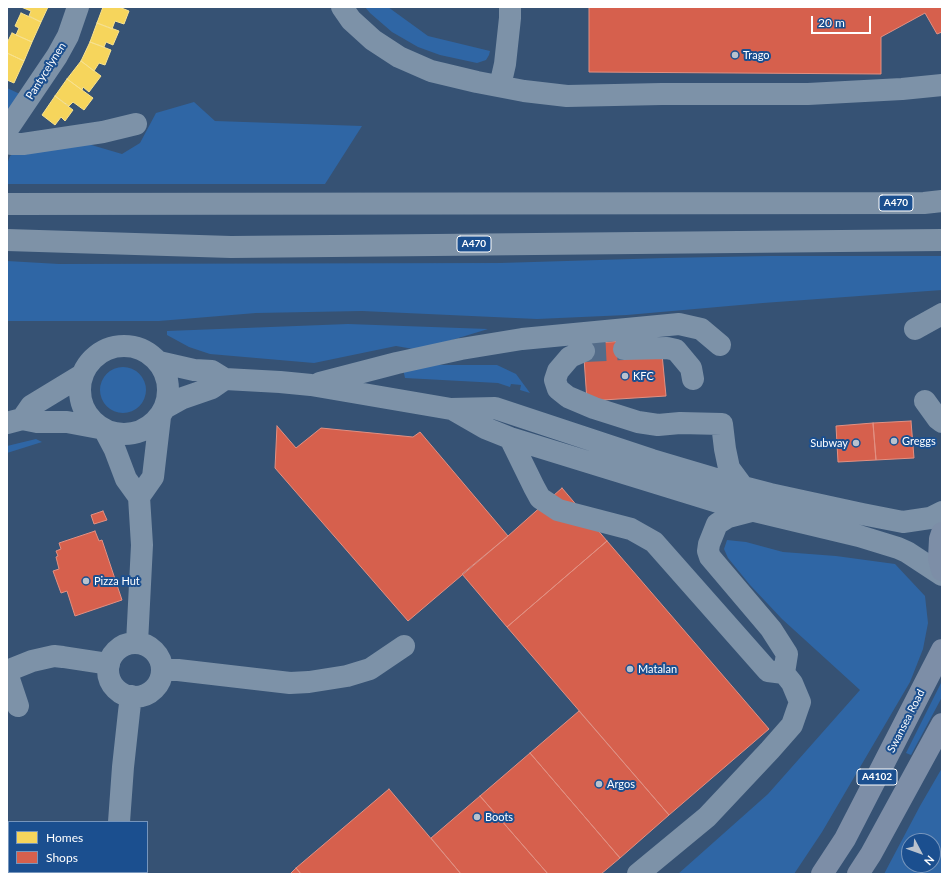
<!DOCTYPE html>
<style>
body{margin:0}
#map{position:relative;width:949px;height:881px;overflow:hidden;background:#365274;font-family:Lato,sans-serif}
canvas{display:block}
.frame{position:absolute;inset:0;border:8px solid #fff;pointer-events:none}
.legend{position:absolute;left:8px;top:821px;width:140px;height:52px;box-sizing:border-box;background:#1b4f8f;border:1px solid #7695bc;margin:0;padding:5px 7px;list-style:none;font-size:12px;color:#fff}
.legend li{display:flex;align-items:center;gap:8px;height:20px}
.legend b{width:20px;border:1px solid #7695bc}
.north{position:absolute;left:901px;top:833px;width:40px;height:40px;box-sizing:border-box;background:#1b4f8f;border:1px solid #7695bc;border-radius:50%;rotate:131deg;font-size:11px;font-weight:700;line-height:16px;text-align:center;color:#fff}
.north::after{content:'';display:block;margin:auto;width:14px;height:18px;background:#b9c2ce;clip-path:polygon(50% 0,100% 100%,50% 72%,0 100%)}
.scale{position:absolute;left:811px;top:16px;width:60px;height:18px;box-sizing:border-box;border:2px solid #fff;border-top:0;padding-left:5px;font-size:12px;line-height:14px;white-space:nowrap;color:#fff;-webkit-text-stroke:3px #1b4f8f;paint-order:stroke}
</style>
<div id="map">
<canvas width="949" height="881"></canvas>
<div class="frame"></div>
<ul class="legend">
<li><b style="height:11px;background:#f6d55c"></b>Homes</li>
<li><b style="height:11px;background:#d6604d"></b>Shops</li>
</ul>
<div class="north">N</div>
<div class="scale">20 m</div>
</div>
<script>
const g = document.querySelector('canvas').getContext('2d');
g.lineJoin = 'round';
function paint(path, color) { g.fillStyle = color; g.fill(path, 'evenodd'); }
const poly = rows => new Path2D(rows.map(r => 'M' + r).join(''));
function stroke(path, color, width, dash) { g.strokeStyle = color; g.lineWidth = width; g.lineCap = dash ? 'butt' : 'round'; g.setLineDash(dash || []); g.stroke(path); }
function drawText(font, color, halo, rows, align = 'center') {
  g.font = font + ' Lato,sans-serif'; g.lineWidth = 4; g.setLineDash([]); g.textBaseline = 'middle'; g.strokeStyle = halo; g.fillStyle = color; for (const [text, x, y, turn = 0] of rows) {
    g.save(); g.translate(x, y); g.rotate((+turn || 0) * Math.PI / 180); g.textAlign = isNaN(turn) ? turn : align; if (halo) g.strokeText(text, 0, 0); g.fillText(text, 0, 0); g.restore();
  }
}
const green = poly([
 [365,7,388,7,428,36,490,51,489,55,486,60,477,63,440,55,418,47,392,32,370,13],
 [7,88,20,94,7,111],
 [194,102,215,121,362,126,325,184,7,184,7,164,10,156,23,148,88,144,122,154,140,143,156,113],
 [770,256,942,256,942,290,763,303,627,315,537,319,362,311,256,313,159,321,7,321,7,261,59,264,500,263,665,258],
 [348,324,488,329,419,350,396,346,314,363,210,354,189,347,167,335,167,331],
 [422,365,497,365,516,374,530,393,520,390,521,385,511,384,510,387,498,383,405,378,403,369],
 '100 390a23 23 0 1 1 46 0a23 23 0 1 1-46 0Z',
 [36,439,42,442,7,453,7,446],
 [727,540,746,542,783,552,836,556,895,564,925,596,928,623,923,649,910,682,822,832,794,874,678,874,768,794,860,690,782,619,750,585,728,558,724,549],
 [942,681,942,697,911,755,906,753],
 [942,768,942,874,884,874,920,806],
 [909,841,933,841,933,865,909,865]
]);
const homes = poly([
 [21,7,48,7,41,22,29,16,31,11,21,7],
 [103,7,119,7,129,11,124,24,115,21,112,29,97,23,103,7],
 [21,13,41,22,32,42,16,35,19,28,15,26,21,13],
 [97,23,119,31,113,45,106,42,104,47,90,42,97,23],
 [12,33,32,42,24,61,7,53,7,43,12,33],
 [90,42,111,50,105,65,99,63,94,71,81,61,90,42],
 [7,53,24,61,14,83,7,80,7,53],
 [81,61,101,76,89,92,83,87,82,90,67,79,81,61],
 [67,79,93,98,84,110,73,102,69,106,55,96,67,79],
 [55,96,73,110,65,121,61,117,55,125,42,115,55,96]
]);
const shops = poly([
 [589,7,942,7,942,32,937,34,925,13,881,37,881,74,589,72,589,7],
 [624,341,662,354,666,396,587,401,583,344,624,341],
 [911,421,914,458,876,460,873,423,911,421],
 [873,423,876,460,838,462,836,426,873,423],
 [277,426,296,448,321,428,413,437,420,432,508,536,408,621,275,468,277,426],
 [562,488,607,541,507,627,462,574,508,536,562,488],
 [103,511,107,520,94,524,91,515,103,511],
 [95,531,99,541,102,540,122,600,75,616,67,591,61,593,53,571,59,569,56,557,58,556,56,551,61,549,59,543,95,531],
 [607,541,769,729,669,815,507,627,607,541],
 [579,711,669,815,620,858,530,753,579,711],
 [530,753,620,858,601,874,548,874,480,796,530,753],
 [389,789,461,874,301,874,296,868,389,789],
 [480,796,548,874,461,874,431,838,480,796],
 [296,868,301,874,290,874,296,868]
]);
const minorTunnel = poly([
 [584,351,624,349]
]);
const minor = poly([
 [342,7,351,20,373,40,399,57,431,71,477,82,524,91,567,96,662,94,808,94,902,89,942,85],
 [500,86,505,64,510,18,510,7],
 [7,130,57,56,68,36,78,7],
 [7,141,11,144,23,144,103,132,136,124],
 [915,329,942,314],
 '80 390a44 44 0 1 1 88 0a44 44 0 1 1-88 0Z',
 [624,349,667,348,676,350,691,368,693,379],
 [584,351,570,357,558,371,555,380,558,389,568,397,594,408,638,422,658,425,680,423,722,424,725,449,729,468,743,487],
 [159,362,194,370,212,371,225,379,280,382,311,385,451,409,495,408,652,460,743,487,770,494,862,514,903,522,930,518,942,512],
 [320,383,397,363,461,349,522,339,679,324,701,329,720,345],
 [925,401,938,419,942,422],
 [165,408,183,398,212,388,225,379],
 [452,409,485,428,510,438,721,503,859,536,898,548,907,552,942,575],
 [22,419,31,406,82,375],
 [7,423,22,419,37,422,67,422,99,428],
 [105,431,115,450,126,479,139,497,142,545,137,643],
 [510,438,534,487,540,498,558,510,631,529,654,542,768,671,784,673,792,683,800,702,792,725,770,750,707,817,638,874],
 [139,497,153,477,160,417],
 [751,511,728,517,717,524,709,544,708,551,710,557,771,629,787,654,784,673],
 '108 670a27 27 0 1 1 54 0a27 27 0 1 1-54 0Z',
 [162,670,178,670,290,683,309,682,347,676,370,669,404,646],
 [7,671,32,661,54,656,63,657,109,664],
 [7,673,18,706],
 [119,822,123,767,129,712,131,696],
 [120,872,120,874]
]);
const major = poly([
 [942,533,940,539,939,558,942,570],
 [822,874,845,839,942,650],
 [858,874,871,854,942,724]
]);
const highway = poly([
 [7,204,924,203,942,201],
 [7,240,231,247,942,240]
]);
const markers = [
 [735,55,4,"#b9c2ce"],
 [625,376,4,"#b9c2ce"],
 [894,441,4,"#b9c2ce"],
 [856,443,4,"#b9c2ce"],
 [86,581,4,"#b9c2ce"],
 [630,669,4,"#b9c2ce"],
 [599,784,4,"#b9c2ce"],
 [477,817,4,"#b9c2ce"]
];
const shields = [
 [896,203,34],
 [474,244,34],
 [877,777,40]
];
const shieldNames = [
 ["A470",896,203],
 ["A470",474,244],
 ["A4102",877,777]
];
const poiNames = [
 ["Trago",743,55],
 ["KFC",633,376],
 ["Greggs",902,441],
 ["Subway",848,443,"right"],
 ["Pizza Hut",94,581],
 ["Matalan",638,669],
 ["Argos",607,784],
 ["Boots",485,817]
];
const streetNames = [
 ["Pantycelynen",46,71,-58],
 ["Swansea Road",906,721,-63]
];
paint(green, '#2f66a5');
paint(homes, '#f6d55c');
stroke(homes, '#f9e28d', 1);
paint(shops, '#d6604d');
stroke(shops, '#e29082', 1);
stroke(minorTunnel, '#546c89', 22, [22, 11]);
stroke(minor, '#7d92a8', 22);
stroke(major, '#7d8ea7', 22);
stroke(highway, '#7e92a7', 22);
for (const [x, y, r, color] of markers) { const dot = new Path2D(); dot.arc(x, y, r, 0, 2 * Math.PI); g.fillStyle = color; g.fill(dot); stroke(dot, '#1b4f8f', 1.5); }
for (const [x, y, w] of shields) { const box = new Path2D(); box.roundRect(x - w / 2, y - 8, w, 16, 3); g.fillStyle = '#1b4f8f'; g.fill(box); stroke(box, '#fff', 1); }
drawText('bold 10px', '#fff', null, shieldNames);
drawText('11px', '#fff', '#1b4f8f', poiNames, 'left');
drawText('11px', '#fff', '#1b4f8f', streetNames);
</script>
